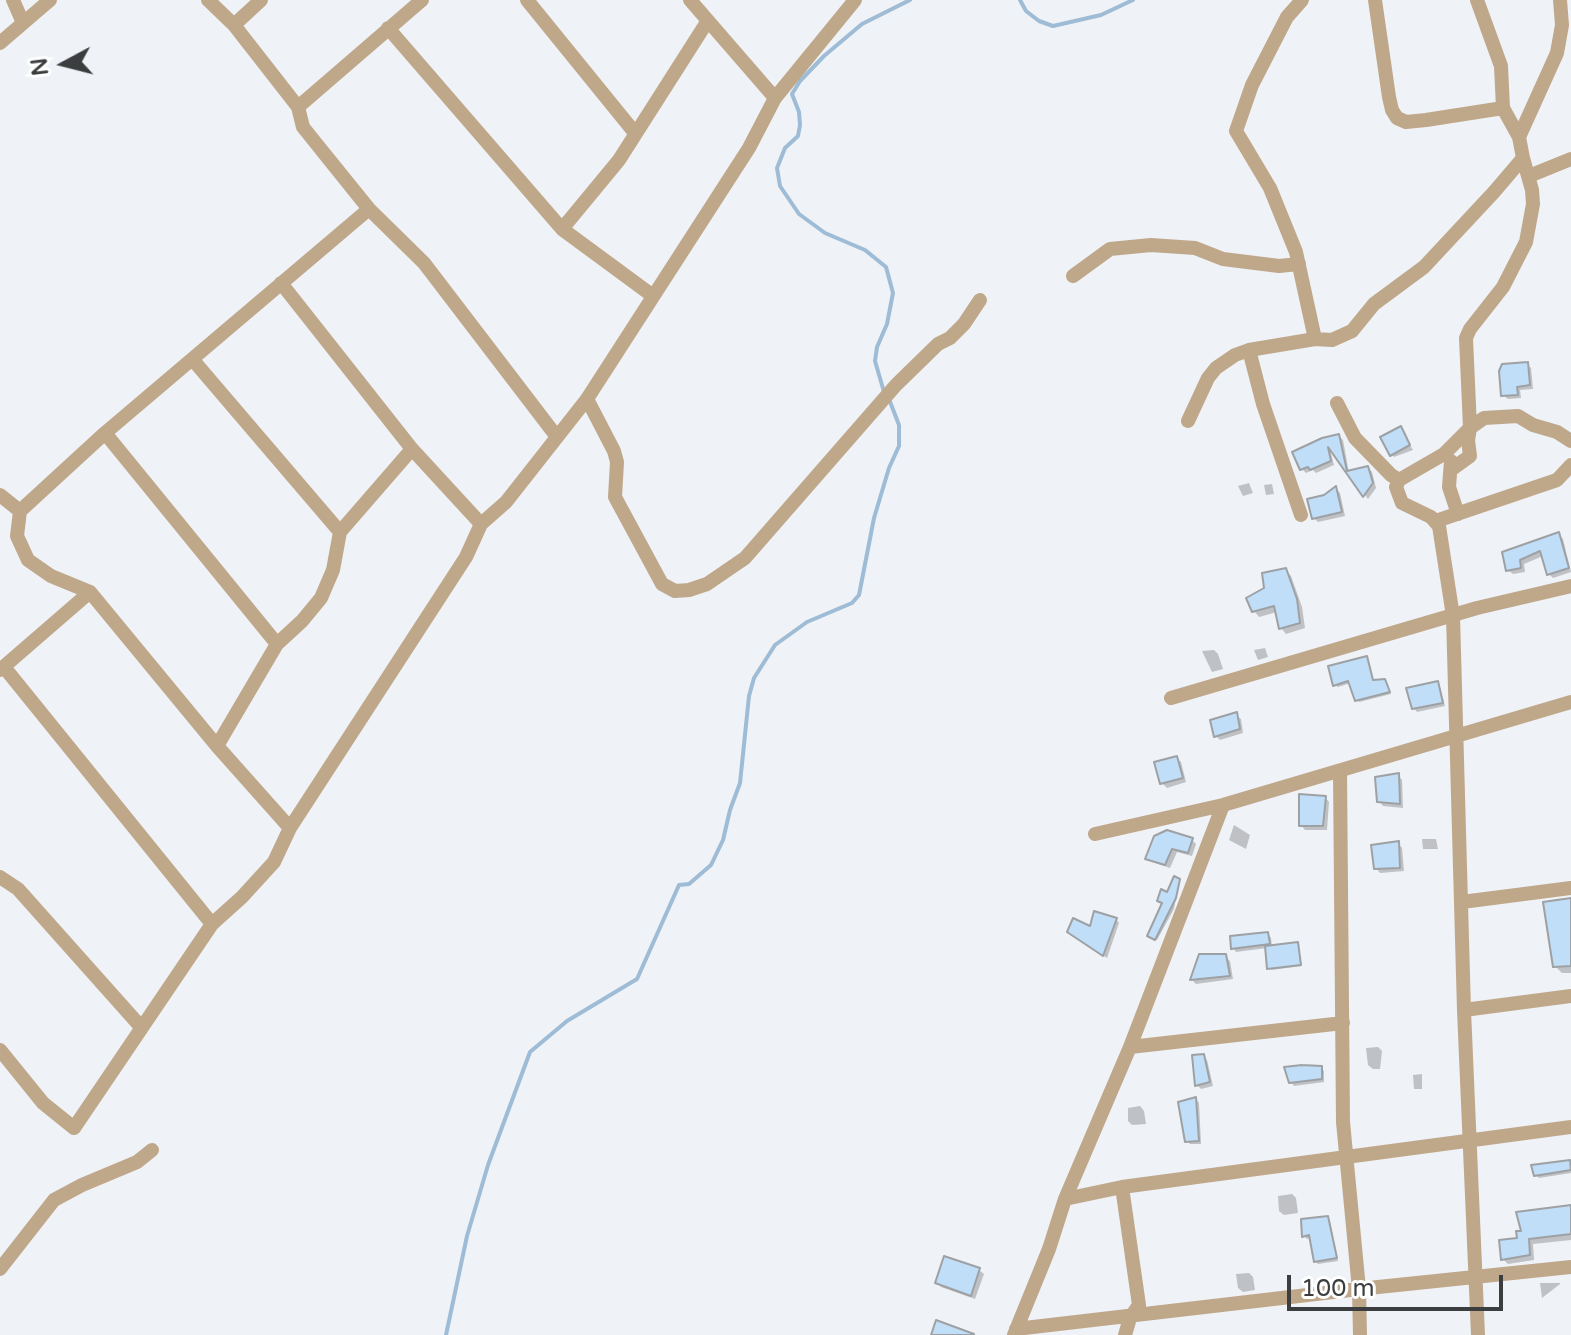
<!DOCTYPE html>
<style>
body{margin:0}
#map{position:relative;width:1571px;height:1335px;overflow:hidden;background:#eff2f6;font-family:"Varela Round",sans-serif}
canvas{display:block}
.north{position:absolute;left:24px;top:24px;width:80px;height:80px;-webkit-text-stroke:6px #fff;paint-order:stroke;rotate:263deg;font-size:22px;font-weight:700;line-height:32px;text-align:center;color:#3b3d3e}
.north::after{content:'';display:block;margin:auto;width:28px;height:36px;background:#3b3d3e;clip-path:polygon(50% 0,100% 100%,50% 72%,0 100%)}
.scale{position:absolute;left:1287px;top:1275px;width:216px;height:36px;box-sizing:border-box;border:4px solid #3b3d3e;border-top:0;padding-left:10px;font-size:24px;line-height:28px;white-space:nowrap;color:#3b3d3e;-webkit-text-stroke:6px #fff;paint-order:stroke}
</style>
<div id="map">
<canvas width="1571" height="1335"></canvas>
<div class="north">N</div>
<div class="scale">100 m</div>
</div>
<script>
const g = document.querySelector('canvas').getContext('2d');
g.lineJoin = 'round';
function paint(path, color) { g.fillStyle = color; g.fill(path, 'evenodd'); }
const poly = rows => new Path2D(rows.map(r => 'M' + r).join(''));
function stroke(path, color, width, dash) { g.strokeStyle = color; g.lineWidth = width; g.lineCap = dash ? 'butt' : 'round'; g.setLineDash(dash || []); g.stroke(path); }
const shadow = poly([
 [1527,364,1531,368,1533,389,1520,390,1521,398,1508,399,1503,395],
 [1400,429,1413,450,1394,457,1390,453],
 [1339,436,1343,440,1349,473,1368,468,1372,472,1376,488,1368,499,1329,446,1334,465,1316,473,1313,470,1306,473,1302,469],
 [1249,483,1253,493,1243,496,1238,486],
 [1272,484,1274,494,1266,495,1264,485],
 [1336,489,1340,493,1345,516,1318,522,1314,518,1325,497],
 [1559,535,1563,539,1571,572,1553,578,1549,574,1543,556,1524,564,1525,572,1513,574,1508,570,1504,553],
 [1286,570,1291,576,1302,607,1305,628,1286,634,1281,628,1277,612,1259,617,1254,611,1266,589],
 [1265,648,1268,657,1258,660,1254,650],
 [1214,650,1218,654,1223,669,1212,672,1202,651],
 [1366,658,1374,682,1385,681,1391,694,1359,702,1351,683,1338,687,1335,685],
 [1437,684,1440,687,1445,706,1417,712,1414,708],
 [1236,715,1241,719,1243,733,1220,740,1216,736],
 [1176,758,1181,762,1186,782,1167,788,1162,783,1157,763],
 [1398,775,1402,780,1403,808,1383,806,1379,801],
 [1325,797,1329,802,1327,830,1305,830,1301,825],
 [1234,825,1250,835,1246,849,1229,840],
 [1422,839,1436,839,1438,849,1423,849],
 [1192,840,1196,844,1192,856,1177,852,1170,868,1152,862,1148,858],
 [1398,843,1402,848,1404,871,1380,873,1376,868],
 [1179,881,1174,909,1157,940,1151,937,1168,895],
 [1571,900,1571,973,1562,973,1555,966],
 [1116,919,1119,923,1107,958,1073,936],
 [1268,934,1271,938,1272,947,1297,944,1302,966,1271,970,1267,948,1236,952,1233,948],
 [1200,956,1225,956,1230,961,1233,979,1196,984,1192,980],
 [1378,1047,1382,1051,1380,1069,1373,1069,1368,1065,1366,1048],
 [1203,1056,1207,1060,1213,1086,1201,1089,1197,1085],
 [1321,1068,1324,1071,1324,1082,1294,1086,1291,1082],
 [1422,1074,1422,1089,1414,1089,1413,1075],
 [1196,1099,1199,1103,1201,1144,1190,1144,1187,1141],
 [1140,1106,1144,1111,1146,1124,1132,1125,1128,1121,1128,1108],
 [1569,1162,1571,1173,1539,1178,1536,1175],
 [1292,1194,1296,1198,1298,1213,1284,1215,1279,1211,1278,1196],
 [1571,1206,1571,1240,1533,1244,1534,1260,1508,1264,1503,1259,1519,1239],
 [1327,1218,1330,1221,1338,1261,1318,1264,1315,1261,1311,1238,1307,1239,1304,1236],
 [945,1259,979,1270,984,1274,975,1299,941,1287,937,1282],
 [1249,1273,1253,1277,1255,1290,1243,1292,1238,1288,1236,1274],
 [1540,1283,1560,1283,1560,1284,1542,1298]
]);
const stream = poly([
 [1020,0,1026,11,1039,21,1053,26,1101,15,1133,0],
 [884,392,875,361,877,347,887,324,893,293,886,267,865,250,825,233,799,214,780,186,777,168,785,148,798,136,800,125,799,112,792,94,800,81,824,56,862,24,910,0],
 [446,1335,467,1236,488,1165,530,1052,567,1021,637,979,679,885,689,884,711,865,723,840,730,810,740,783,749,696,754,678,775,645,807,622,852,603,859,595,874,518,889,468,899,446,899,425,889,399]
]);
const building = poly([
 [1528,362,1530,385,1517,387,1518,395,1501,396,1499,371,1502,364,1528,362],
 [1401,426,1410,445,1390,456,1380,437,1401,426],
 [1339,434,1347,471,1368,466,1373,483,1363,497,1328,447,1331,461,1310,470,1308,467,1300,470,1292,452,1322,438,1339,434],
 [1336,486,1342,512,1312,519,1307,499,1324,495,1336,486],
 [1559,532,1569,568,1547,575,1540,551,1520,560,1521,568,1506,571,1502,552,1559,532],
 [1286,568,1297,599,1300,623,1279,629,1274,606,1252,612,1246,598,1264,588,1262,573,1286,568],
 [1367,656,1373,680,1385,679,1390,692,1355,701,1348,681,1333,686,1328,666,1367,656],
 [1438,681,1443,703,1412,709,1406,688,1438,681],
 [1237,712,1240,729,1214,737,1210,720,1237,712],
 [1177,756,1183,778,1160,784,1154,762,1177,756],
 [1399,773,1400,804,1377,802,1375,777,1399,773],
 [1299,794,1326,796,1323,826,1299,826,1299,794],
 [1167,830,1193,838,1188,853,1172,849,1165,865,1145,859,1154,836,1167,830],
 [1399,841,1400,868,1374,869,1371,845,1399,841],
 [1174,876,1180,879,1176,898,1155,940,1147,936,1162,903,1157,901,1161,889,1167,892,1174,876],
 [1571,898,1571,966,1553,967,1543,902,1571,898],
 [1094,911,1117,918,1103,956,1067,932,1073,918,1090,926,1094,911],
 [1268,932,1270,944,1231,949,1230,936,1268,932],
 [1298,942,1301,965,1267,969,1265,946,1298,942],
 [1199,954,1226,954,1230,976,1190,980,1199,954],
 [1204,1054,1210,1082,1195,1086,1192,1055,1204,1054],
 [1302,1065,1322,1066,1322,1079,1289,1083,1284,1067,1302,1065],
 [1196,1097,1199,1141,1185,1142,1178,1102,1196,1097],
 [1570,1160,1571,1170,1534,1176,1531,1165,1570,1160],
 [1571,1205,1571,1234,1529,1239,1530,1255,1501,1260,1499,1240,1517,1238,1516,1231,1521,1231,1516,1212,1571,1205],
 [1328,1216,1337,1258,1314,1262,1309,1235,1302,1237,1301,1219,1328,1216],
 [944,1256,980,1268,971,1296,935,1283,944,1256],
 [936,1320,974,1334,973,1335,931,1335,936,1320]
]);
const street = poly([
 [13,0,23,23],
 [208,0,234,25,298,107,303,127,315,142,369,209,424,263,557,437],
 [527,0,635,133],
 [690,0,775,98],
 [1302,0,1287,17,1252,85,1236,131,1270,188,1296,252,1315,339],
 [1375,0,1389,97,1392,110,1397,118,1406,122,1426,120,1503,108],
 [1477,0,1501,66,1503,108,1519,137],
 [234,25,261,0],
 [388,28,562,229,653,296],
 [0,43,50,0],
 [298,107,422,0],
 [1529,176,1571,159],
 [562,229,619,160,707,22],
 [1073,276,1110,249,1151,245,1195,248,1223,259,1279,266,1299,264],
 [1249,350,1263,404,1301,515],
 [193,360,340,532],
 [587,399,614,451,617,462,615,497,662,584,675,591,689,590,707,584,745,558,896,385,938,344,950,338,964,324,980,300],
 [1337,403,1355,438,1391,475,1399,480],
 [1188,421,1208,378,1216,368,1235,355,1249,350,1315,339,1332,340,1352,331,1374,304,1424,267,1494,192,1523,158,1519,137,1557,53,1562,25,1560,0],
 [105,433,277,644],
 [412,449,481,524],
 [1451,461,1449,487,1458,514],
 [1452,469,1470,456,1468,440,1470,428,1484,418,1518,416,1533,425,1557,432,1571,441],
 [0,495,20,511],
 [1436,521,1557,480,1571,465],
 [4,667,212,924],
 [0,670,90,592],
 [1171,698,1477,608,1571,586],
 [217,746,277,644,302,621,321,598,333,570,340,532,412,449,281,283],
 [1340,771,1343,1122,1359,1289,1360,1335],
 [290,828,217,746,90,592,51,576,28,560,17,536,20,511,105,433,369,209],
 [1095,834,1223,805,1571,702],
 [0,877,18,889,141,1027],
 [1462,902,1571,888],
 [1464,1010,1571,996],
 [1130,1047,1343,1023],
 [0,1050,43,1103,74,1128,212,924,242,897,274,862,290,828,466,557,481,524,506,502,587,399,749,148,775,98,855,0],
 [1122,1187,1139,1305,1130,1318,1125,1335],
 [1065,1199,1122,1187,1571,1127],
 [0,1269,54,1200,82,1185,137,1162,152,1150],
 [1016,1329,1359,1289,1571,1267],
 [1014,1335,1049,1249,1065,1199,1130,1047,1223,805],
 [1478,1335,1464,1010,1453,616,1439,526,1431,517,1402,503,1396,487,1399,480,1444,454,1470,428,1466,338,1470,329,1503,287,1526,242,1533,204,1532,190,1523,158]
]);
paint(shadow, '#0003');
stroke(stream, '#9ebcd5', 4);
paint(building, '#c1def8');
stroke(building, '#9ea1a4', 2);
stroke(street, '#bfa78a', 14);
</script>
